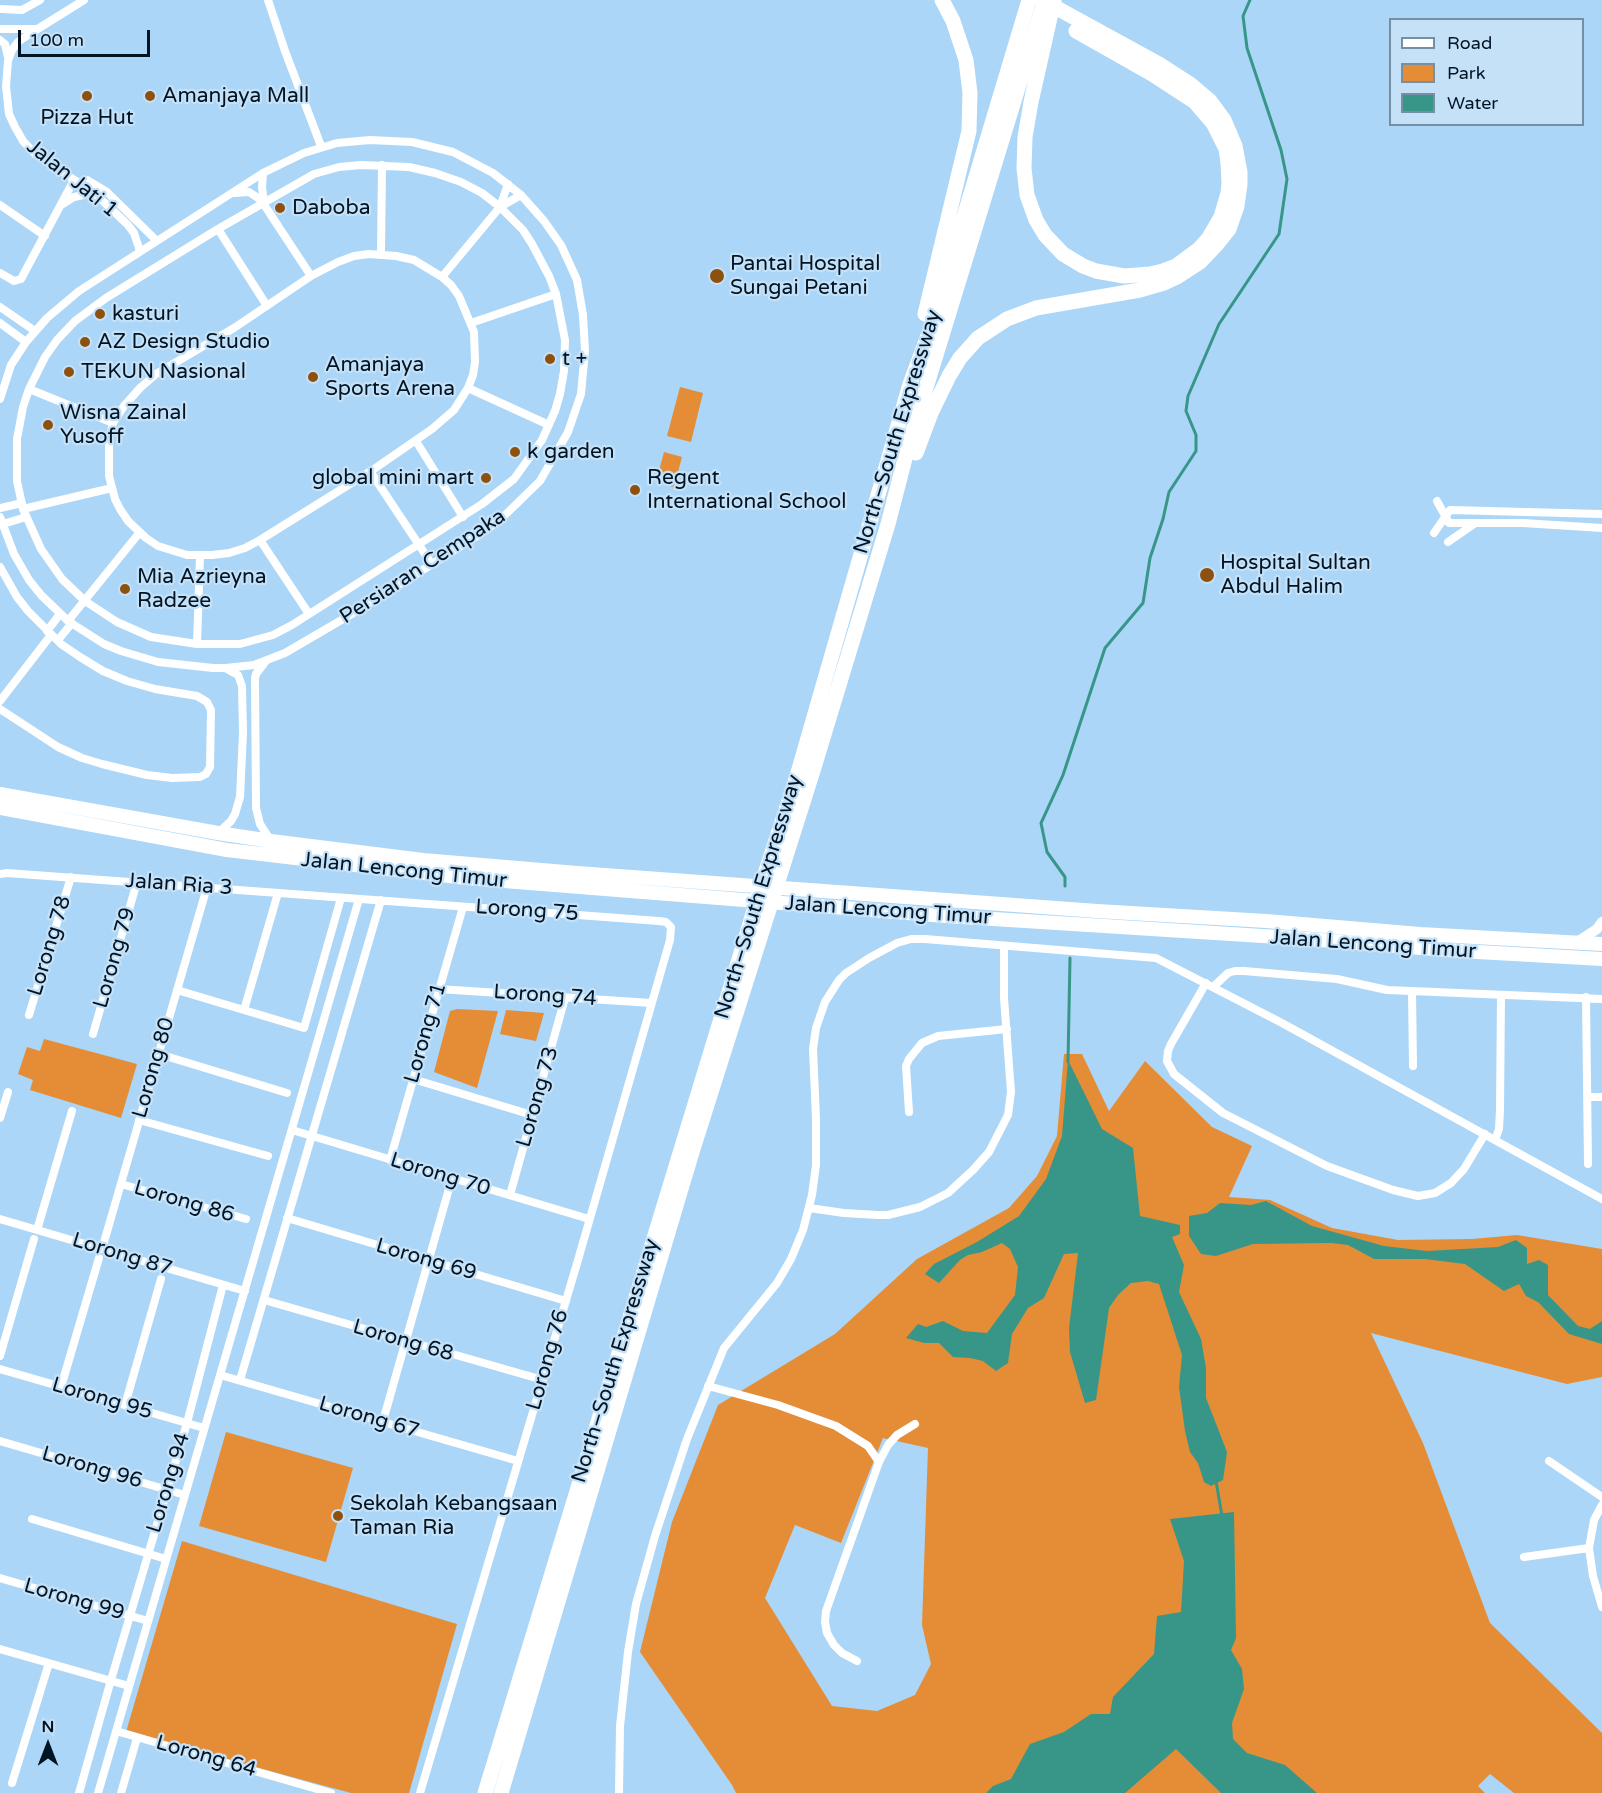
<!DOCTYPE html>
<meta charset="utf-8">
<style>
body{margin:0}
#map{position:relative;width:1602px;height:1793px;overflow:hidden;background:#abd6f7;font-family:"Varela Round",sans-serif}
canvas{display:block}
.legend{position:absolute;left:1389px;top:18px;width:195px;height:108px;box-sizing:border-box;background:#c5e1f7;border:2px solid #768fa3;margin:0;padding:8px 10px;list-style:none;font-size:18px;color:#001424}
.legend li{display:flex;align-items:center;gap:12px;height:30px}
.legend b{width:30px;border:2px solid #768fa3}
.north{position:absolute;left:18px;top:1715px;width:60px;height:60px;-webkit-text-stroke:4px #c5e1f7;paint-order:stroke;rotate:0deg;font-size:16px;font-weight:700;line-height:24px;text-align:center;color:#001424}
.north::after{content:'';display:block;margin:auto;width:21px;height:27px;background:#001424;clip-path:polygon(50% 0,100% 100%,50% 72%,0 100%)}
.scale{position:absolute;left:18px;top:30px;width:132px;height:27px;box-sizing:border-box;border:3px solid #001424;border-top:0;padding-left:8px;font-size:18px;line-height:21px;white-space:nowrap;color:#001424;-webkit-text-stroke:4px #c5e1f7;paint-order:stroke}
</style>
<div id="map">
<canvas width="1602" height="1793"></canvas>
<ul class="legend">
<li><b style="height:8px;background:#fff"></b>Road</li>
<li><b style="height:16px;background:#e48d36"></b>Park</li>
<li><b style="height:16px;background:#379688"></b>Water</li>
</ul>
<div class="north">N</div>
<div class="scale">100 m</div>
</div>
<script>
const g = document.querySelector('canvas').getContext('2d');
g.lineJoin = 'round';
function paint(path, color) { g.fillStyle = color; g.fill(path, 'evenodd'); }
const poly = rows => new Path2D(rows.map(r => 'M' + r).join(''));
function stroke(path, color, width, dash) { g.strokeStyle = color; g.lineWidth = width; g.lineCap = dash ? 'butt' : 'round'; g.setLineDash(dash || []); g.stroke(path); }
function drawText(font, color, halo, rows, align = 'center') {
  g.font = font + ' "Varela Round",sans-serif'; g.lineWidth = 4.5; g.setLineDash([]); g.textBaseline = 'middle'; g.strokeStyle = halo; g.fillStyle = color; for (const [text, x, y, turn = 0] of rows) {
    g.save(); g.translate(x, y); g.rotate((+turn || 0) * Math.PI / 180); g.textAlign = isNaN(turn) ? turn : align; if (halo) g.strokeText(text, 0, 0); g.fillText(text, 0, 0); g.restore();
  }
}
const green = poly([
 [680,387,703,393,691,442,667,436],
 [664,452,682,457,674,487,656,482],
 [457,1009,498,1011,477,1088,434,1072,450,1011],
 [506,1010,544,1013,536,1041,500,1034],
 [44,1039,137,1064,121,1118,30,1090,33,1080,18,1074,27,1047,40,1051],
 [1064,1054,1082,1054,1109,1111,1145,1061,1212,1127,1252,1146,1229,1197,1270,1200,1332,1228,1398,1240,1472,1239,1517,1235,1602,1249,1602,1377,1567,1384,1371,1333,1423,1443,1490,1623,1602,1733,1602,1793,1514,1793,1490,1774,1478,1786,1485,1793,736,1793,732,1785,640,1652,672,1522,718,1405,835,1334,917,1259,1009,1208,1037,1176,1057,1136],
 [883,1438,928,1448,922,1625,931,1664,915,1695,877,1711,832,1706,765,1598,795,1525,841,1543],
 [226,1432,353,1468,326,1562,199,1526],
 [182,1541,457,1624,409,1793,351,1793,126,1732]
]);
const water = poly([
 [1068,1060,1102,1129,1133,1148,1140,1216,1180,1225,1180,1234,1172,1237,1184,1265,1179,1292,1201,1339,1206,1368,1206,1398,1227,1452,1223,1480,1211,1486,1204,1482,1198,1463,1190,1452,1185,1431,1179,1387,1182,1355,1159,1284,1148,1281,1131,1283,1118,1295,1109,1308,1096,1400,1085,1403,1070,1352,1069,1328,1078,1253,1064,1254,1044,1298,1028,1308,1012,1334,1008,1363,996,1371,983,1361,970,1358,953,1357,939,1343,924,1343,906,1338,918,1324,926,1327,943,1321,963,1331,987,1333,1015,1295,1018,1267,1010,1249,1002,1243,982,1252,968,1255,960,1260,939,1283,925,1274,934,1264,977,1242,1019,1216,1046,1179,1062,1136],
 [1266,1201,1312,1226,1384,1246,1427,1251,1498,1247,1516,1240,1527,1248,1527,1264,1539,1260,1548,1265,1548,1295,1578,1326,1590,1329,1602,1321,1602,1344,1569,1334,1538,1302,1526,1296,1519,1284,1504,1291,1465,1264,1425,1259,1374,1259,1348,1245,1331,1243,1253,1244,1216,1256,1201,1254,1189,1236,1189,1216,1207,1213,1220,1203,1251,1205],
 [1234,1512,1236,1638,1231,1650,1242,1669,1244,1689,1232,1723,1233,1739,1247,1753,1285,1765,1317,1793,1221,1793,1176,1749,1125,1793,986,1793,993,1786,1011,1779,1030,1744,1064,1732,1091,1714,1110,1714,1113,1697,1154,1654,1157,1616,1181,1612,1184,1561,1170,1519]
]);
const stream = poly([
 [1065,886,1065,877,1047,852,1041,823,1063,775,1105,648,1143,603,1150,558,1163,519,1169,492,1196,451,1196,435,1186,411,1188,396,1219,324,1279,234,1287,179,1281,150,1247,48,1243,16,1250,0],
 [1068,1062,1070,958],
 [1216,1481,1222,1516]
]);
const minor = poly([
 [84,0,28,35,18,42,12,50,8,61,6,86,9,114,15,127,23,141,36,155,84,186,104,202,128,225,134,233,140,251],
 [268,0,285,51,321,146],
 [0,9,22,10,40,0],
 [0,29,35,29],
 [0,40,5,44,8,57],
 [361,165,409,167,435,173,461,182,482,193,500,207,523,230,532,244,549,276,556,294,565,340,564,371,560,394,555,411,542,440,514,479,482,504,292,625,273,635,240,644,197,644,151,637,117,622,85,601,62,579,41,549,23,509,17,481,17,439,23,407,29,389,45,357,57,340,75,321,106,298,218,229,314,174,339,167,361,165],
 [263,173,262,187,264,203],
 [80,183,87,180,107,192,157,241],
 [234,193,249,192,261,200,311,276],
 [63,204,74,197,92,193],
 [0,205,45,236],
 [500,207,508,184],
 [218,229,267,306],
 [369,254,396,256,414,260,442,277,451,285,459,296,474,332,475,362,473,375,468,388,454,410,432,429,374,469,260,540,245,548,229,553,212,555,187,555,158,546,146,538,128,521,120,509,115,499,109,476,109,440,113,423,124,406,140,388,156,374,234,328,311,276,338,262,354,256,369,254],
 [381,254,382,165],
 [0,273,14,281,21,279,74,180],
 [442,277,500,207,521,195],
 [0,307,35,331],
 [0,323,26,342],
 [471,323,556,294],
 [468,388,549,425],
 [29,389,113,423],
 [0,399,11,365,26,342,47,318,79,291,263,173,304,153,337,143,370,140,412,142,453,152,493,173,521,195,544,221,561,245,577,280,583,315,585,351,581,394,568,432,540,481,503,517,485,531,362,608,285,653,254,665,226,668,213,668,158,662,121,651,104,644,68,621,41,595,29,580,14,554,0,517],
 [416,441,463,517],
 [370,471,431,563],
 [1437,501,1449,523,1523,523,1602,528],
 [0,508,22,503],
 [23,509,112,488],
 [0,525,26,517],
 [1434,533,1450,510,1602,514],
 [260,540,309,614],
 [1448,542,1474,524],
 [0,567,17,597,28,611,61,644,80,657,103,671,127,681,155,689,197,696,207,702,211,710,210,767,206,774,200,777,172,778,147,775,102,764,82,758,58,747,0,709],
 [68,621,140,532],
 [47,631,60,614],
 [58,640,72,623],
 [197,644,200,556],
 [265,662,256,674,255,678,256,808,260,824,271,841],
 [0,701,51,635],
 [218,833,231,821,235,814,240,797,243,733,242,686,238,675,227,669],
 [0,874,7,873,659,921,666,922,671,927,670,940,578,1260,420,1793],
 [1206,983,1171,1044,1168,1051,1167,1061,1174,1074,1223,1113,1327,1166,1393,1190,1418,1196,1435,1193,1451,1183,1464,1169,1485,1134],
 [1213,987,1228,973,1235,971,1244,971,1337,979,1387,990,1602,999],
 [439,989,651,1003],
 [177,990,304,1028,341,898],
 [1412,991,1413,1066],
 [1586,997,1588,1164],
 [244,1010,278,893],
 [29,1015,71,877],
 [93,1034,137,882],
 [159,1054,287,1093],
 [413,1079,532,1115],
 [1588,1097,1602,1097],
 [909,1112,906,1066,909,1059,922,1043,938,1036,1007,1029],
 [0,1118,8,1092],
 [139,1120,268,1156],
 [292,1130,589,1219],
 [1495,1140,1499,1129,1500,1110,1501,996],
 [390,1160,463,907],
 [121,1184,246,1219],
 [510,1195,565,998],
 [809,1208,844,1213,878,1215,888,1215,920,1207,948,1193,973,1170,989,1152,1008,1115,1011,1092,1004,998,1004,946],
 [287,1218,566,1301],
 [0,1219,245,1291],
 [37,1230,72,1111],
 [102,1249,207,887],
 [264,1300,543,1380],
 [0,1356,34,1239],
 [0,1369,204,1428],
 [220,1375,518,1461],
 [240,1380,381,900],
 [708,1386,778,1405,836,1426,868,1446,879,1462],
 [61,1387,99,1258],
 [125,1405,161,1279],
 [383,1421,452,1178],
 [0,1441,185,1495],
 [1549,1461,1602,1497],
 [1602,1505,1594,1520,1589,1548,1593,1576,1602,1607],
 [32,1519,166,1559],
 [1524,1557,1589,1548],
 [0,1578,148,1621],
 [0,1649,129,1686],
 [857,1661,842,1653,834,1645,827,1633,825,1622,826,1611,879,1462,888,1445,897,1435,915,1424],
 [116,1731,331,1793],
 [12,1783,49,1663],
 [79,1793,111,1680,187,1423,223,1285],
 [98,1793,359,899],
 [121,1793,137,1738],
 [619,1793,620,1726,628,1652,636,1604,655,1536,687,1439,724,1348,777,1283,791,1259,803,1230,812,1195,816,1165,816,1119,813,1049,816,1028,825,1002,839,980,846,973,869,958,897,943,911,939,925,939,1156,958,1282,1023,1602,1199]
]);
const tertiary = poly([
 [1577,942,1597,929,1602,922]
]);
const trunk = poly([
 [0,794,218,833,271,841,423,860,577,873,1097,911,1266,921,1420,934,1602,944],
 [0,808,227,850,466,878,946,916,1294,938,1460,951,1602,959]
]);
const motorway = poly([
 [1054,0,1031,102,1025,137,1024,168,1027,195,1036,220,1045,235,1063,254,1083,266,1096,271,1124,276,1150,274,1163,271,1176,266,1199,249,1208,239,1221,217,1228,193,1229,184,1228,163,1226,149,1213,123,1195,102,1152,74,1076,31],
 [925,314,969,131,970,93,966,60,953,21,942,0],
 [916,453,931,413,949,376,960,358,978,338,1007,319,1036,308,1140,290,1164,283,1177,277,1200,262,1217,244,1229,229,1237,206,1240,184,1240,172,1235,146,1224,120,1210,101,1190,84,1159,64,1042,0],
 [485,1793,766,871,797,776,910,384,930,330,1029,0],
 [501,1793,692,1152,812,774,888,524,909,443,1045,0]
]);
const markers = [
 [87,96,6,"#8d510f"],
 [150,96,6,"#8d510f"],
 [280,208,6,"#8d510f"],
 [717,276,8,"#8d510f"],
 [100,314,6,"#8d510f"],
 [85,342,6,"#8d510f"],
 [550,359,6,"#8d510f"],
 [69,372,6,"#8d510f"],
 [313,377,6,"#8d510f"],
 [48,425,6,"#8d510f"],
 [515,452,6,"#8d510f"],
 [486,478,6,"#8d510f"],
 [635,490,6,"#8d510f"],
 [1207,575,8,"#8d510f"],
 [125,589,6,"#8d510f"],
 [338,1516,6,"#8d510f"]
];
const poiNames = [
 ["Amanjaya Mall",162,96],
 ["Pizza Hut",87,118,"center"],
 ["Daboba",292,208],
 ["Pantai Hospital",730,264],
 ["Sungai Petani",730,288],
 ["kasturi",112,314],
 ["AZ Design Studio",97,342],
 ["t +",562,359],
 ["Amanjaya",325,365],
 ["Sports Arena",325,389],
 ["TEKUN Nasional",81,372],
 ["Wisna Zainal",60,413],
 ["Yusoff",60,437],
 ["k garden",527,452],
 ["global mini mart",474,478,"right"],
 ["Regent",647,478],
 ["International School",647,502],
 ["Hospital Sultan",1220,563],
 ["Abdul Halim",1220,587],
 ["Mia Azrieyna",137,577],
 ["Radzee",137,601],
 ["Sekolah Kebangsaan",350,1504],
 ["Taman Ria",350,1528]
];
const streetNames = [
 ["Jalan Jati 1",72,179,39],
 ["North–South Expressway",898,432,-73],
 ["Persiaran Cempaka",423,567,-33],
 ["Jalan Lencong Timur",404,871,6],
 ["Jalan Ria 3",179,885,4],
 ["North–South Expressway",759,897,-73],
 ["Lorong 75",527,911,4],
 ["Jalan Lencong Timur",888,911,4],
 ["Jalan Lencong Timur",1373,945,4],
 ["Lorong 78",50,946,-73],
 ["Lorong 79",115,958,-74],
 ["Lorong 74",545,996,4],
 ["Lorong 71",426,1033,-74],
 ["Lorong 80",154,1068,-74],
 ["Lorong 73",538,1097,-74],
 ["Lorong 70",440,1175,17],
 ["Lorong 86",184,1202,16],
 ["Lorong 87",122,1255,17],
 ["Lorong 69",426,1260,16],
 ["Lorong 68",403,1341,16],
 ["Lorong 76",548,1360,-74],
 ["North–South Expressway",616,1361,-73],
 ["Lorong 95",102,1399,16],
 ["Lorong 67",369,1418,16],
 ["Lorong 96",92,1468,16],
 ["Lorong 94",169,1483,-73],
 ["Lorong 99",74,1600,16],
 ["Lorong 64",206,1757,16]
];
paint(green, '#e48d36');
paint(water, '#379688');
stroke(stream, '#379688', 3);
stroke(minor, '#fff', 8);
stroke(tertiary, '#fff', 10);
stroke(trunk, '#fff', 14);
stroke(motorway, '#fff', 15);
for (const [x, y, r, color] of markers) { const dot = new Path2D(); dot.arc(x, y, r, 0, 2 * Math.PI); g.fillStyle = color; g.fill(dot); stroke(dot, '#c5e1f7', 2); }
drawText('21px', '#001424', '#c5e1f7', poiNames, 'left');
drawText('21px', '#001424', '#c5e1f7', streetNames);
</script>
